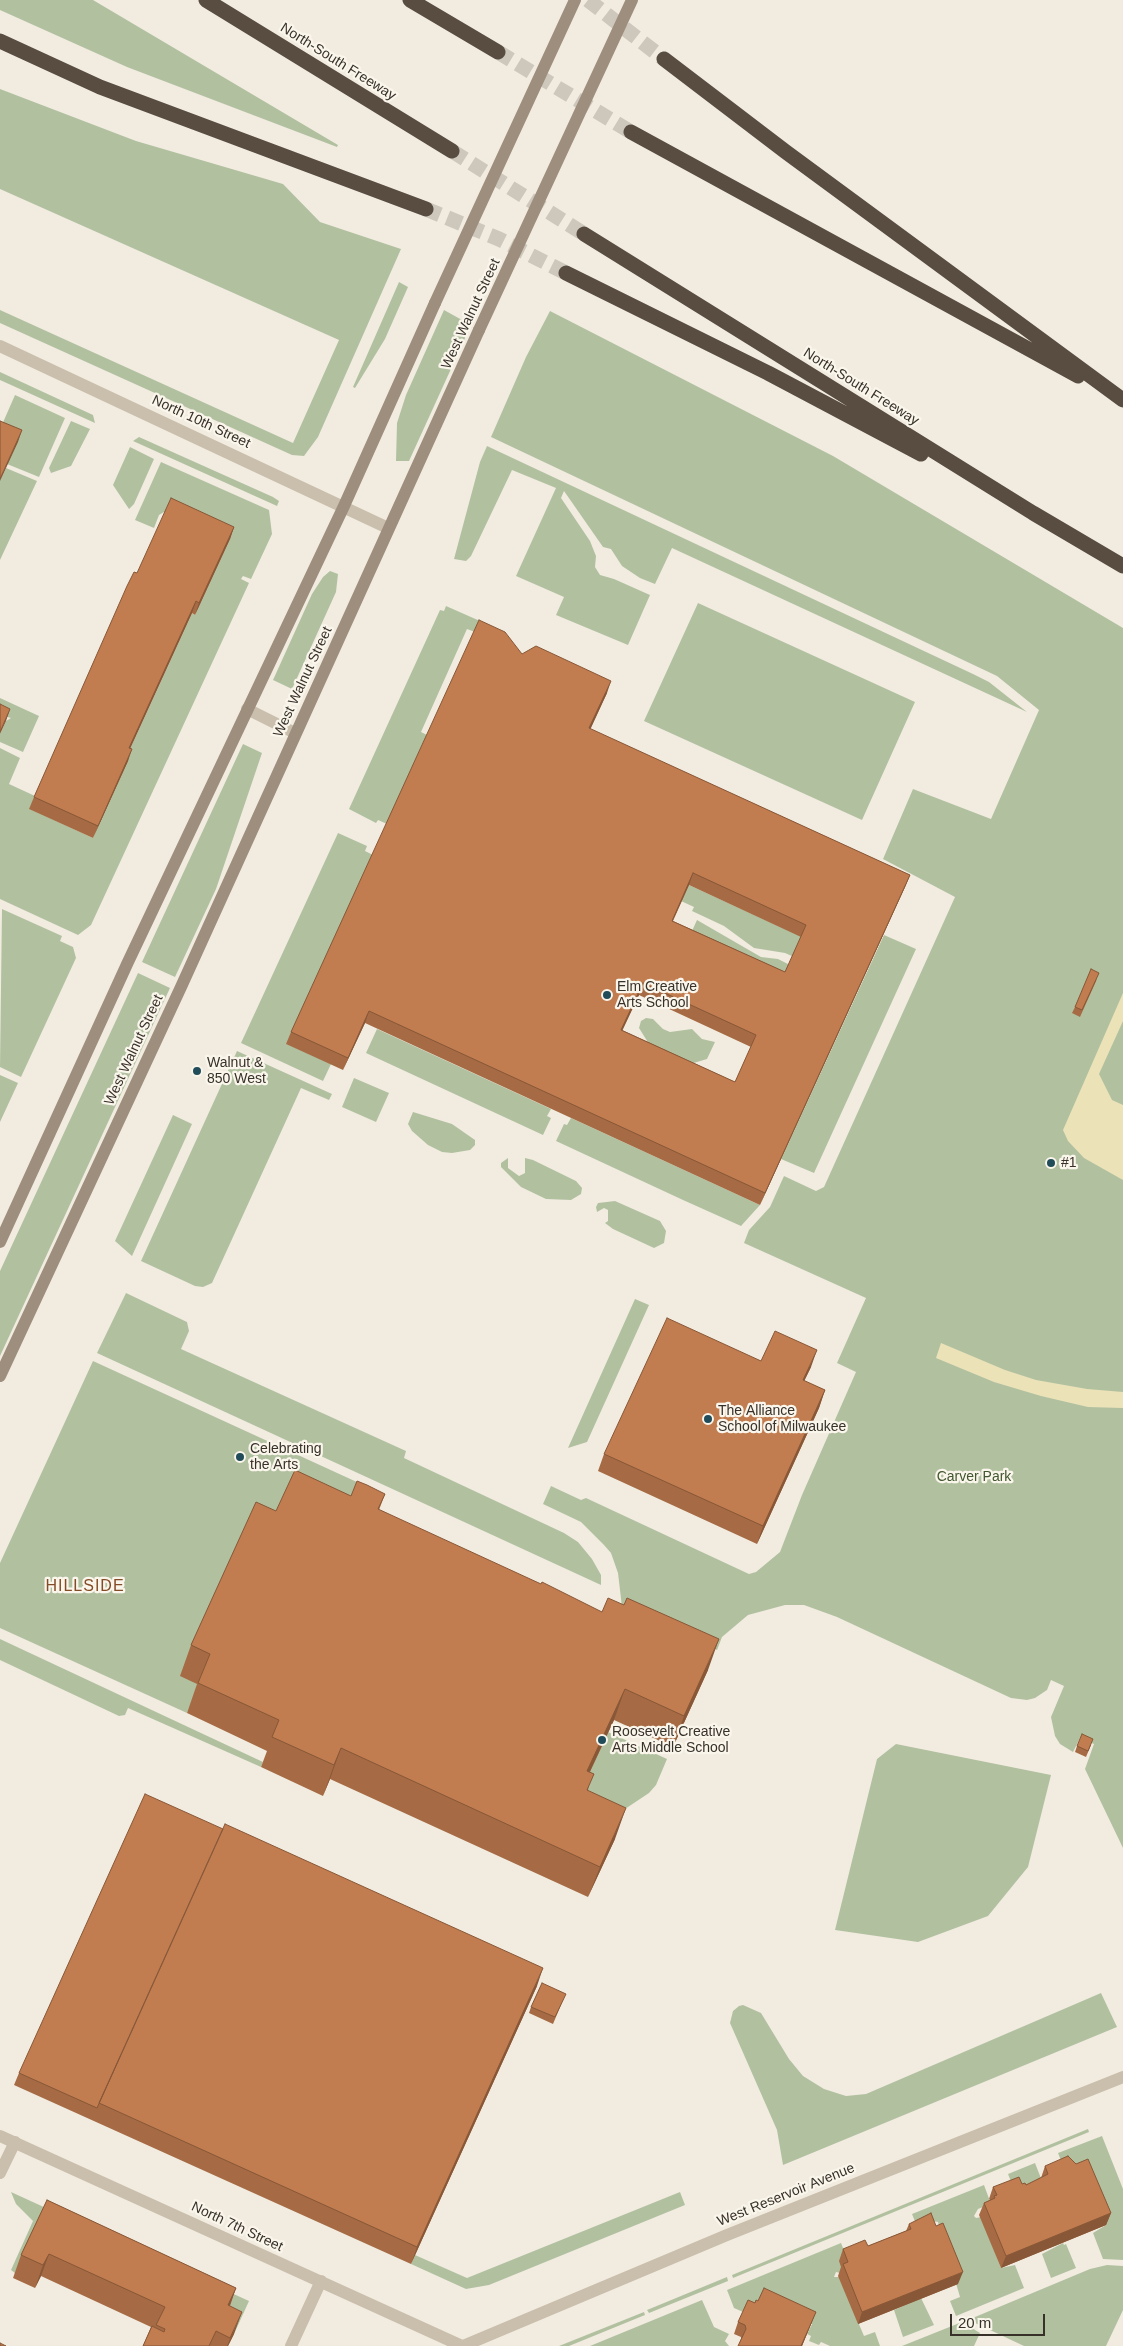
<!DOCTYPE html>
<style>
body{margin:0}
#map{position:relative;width:1123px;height:2346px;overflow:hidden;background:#f2ece0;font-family:Arial,sans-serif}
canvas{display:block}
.scale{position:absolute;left:950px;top:2314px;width:95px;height:22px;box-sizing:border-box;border:2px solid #38312a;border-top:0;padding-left:6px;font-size:15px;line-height:18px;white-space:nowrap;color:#38312a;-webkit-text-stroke:4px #faf6ec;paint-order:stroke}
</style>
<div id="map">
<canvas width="1123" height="2346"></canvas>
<div class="scale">20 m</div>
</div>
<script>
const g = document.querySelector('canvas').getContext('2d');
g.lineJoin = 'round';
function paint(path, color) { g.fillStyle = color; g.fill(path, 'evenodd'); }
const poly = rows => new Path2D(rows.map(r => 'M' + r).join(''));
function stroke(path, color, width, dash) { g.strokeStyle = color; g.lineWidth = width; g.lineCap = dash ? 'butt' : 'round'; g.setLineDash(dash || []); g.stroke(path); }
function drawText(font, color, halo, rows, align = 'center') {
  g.font = font + ' Arial,sans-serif'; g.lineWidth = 4.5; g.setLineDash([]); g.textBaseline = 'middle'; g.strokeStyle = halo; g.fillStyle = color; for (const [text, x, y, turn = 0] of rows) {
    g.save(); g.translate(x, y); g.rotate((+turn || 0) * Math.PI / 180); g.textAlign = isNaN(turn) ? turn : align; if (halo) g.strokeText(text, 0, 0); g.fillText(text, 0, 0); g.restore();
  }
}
const green = poly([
 [0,0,93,0,338,145,337,147,127,67,0,10],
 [0,89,136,141,283,184,320,222,401,249,318,437,304,456,292,455,0,323,0,310,293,443,339,340,0,189],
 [399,282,408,287,385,339,355,388,353,387],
 [444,310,471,325,409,461,396,461,397,423,406,395],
 [550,311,833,456,1123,628,1123,1848,1085,1769,1094,1744,1080,1738,1073,1752,1060,1744,1055,1736,1051,1717,1064,1686,1051,1680,1047,1690,1035,1698,1027,1700,1011,1698,837,1617,804,1605,785,1605,748,1615,722,1637,717,1650,622,1607,618,1573,611,1553,604,1545,581,1522,543,1504,551,1486,581,1500,586,1498,749,1574,756,1572,780,1552,802,1495,856,1372,837,1363,866,1298,744,1243,749,1230,770,1207,784,1176,816,1191,824,1187,955,897,883,859,913,789,991,819,1039,710,997,676,491,437,526,357],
 [0,372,93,415,95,423,0,380],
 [15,395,65,418,39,477,7,464,1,427],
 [71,421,90,429,71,466,51,473,49,468],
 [139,437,273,497,279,501,277,506,133,441],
 [487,446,973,674,989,682,1027,712,672,548,655,584,640,578,622,566,611,549,603,547,564,491,561,498,590,541,596,556,595,567,600,575,614,579,650,595,628,645,556,615,564,597,516,576,556,488,512,470,471,556,466,561,454,559,480,462],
 [130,447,154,459,134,504,129,509,113,485],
 [161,462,269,510,272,534,251,579,243,576,241,579,249,583,91,925,78,935,0,899,0,748,20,758,9,784,35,796,30,809,93,838,125,760,192,613,195,615,230,539,164,512,159,515,154,528,135,520],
 [6,468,37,481,0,560,0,480],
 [330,571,338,574,336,592,292,689,273,680,312,594,323,577],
 [698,603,915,702,862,820,644,721],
 [446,606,480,621,475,632,467,629,421,732,427,735,387,824,378,820,376,823,349,809,440,610,444,611],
 [0,698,39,716,23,752,0,742,0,734,6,721,11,718,0,715],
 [243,744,262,753,216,889,175,977,142,962],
 [338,833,367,846,365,851,373,855,287,1044,331,1064,323,1081,241,1043],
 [689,885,802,937,794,957,785,953,754,948,724,926,692,911,694,907,681,901],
 [2,909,62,936,60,941,73,947,76,958,21,1077,0,1067],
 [697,920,761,957,778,959,790,965,781,984,687,942],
 [884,935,916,949,814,1173,781,1159],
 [138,973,170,988,0,1356,0,1271],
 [646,1018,653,1019,663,1029,670,1032,692,1029,702,1039,715,1042,707,1059,687,1065,649,1044,639,1028,641,1021],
 [377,1029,551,1109,547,1116,551,1118,543,1135,366,1053],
 [237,1051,332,1094,329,1100,301,1088,212,1283,203,1287,195,1286,141,1261],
 [0,1075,18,1083,0,1122],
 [354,1078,389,1093,376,1122,342,1107],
 [413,1112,452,1124,475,1140,475,1145,470,1150,452,1153,442,1152,428,1145,412,1131,408,1124],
 [173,1115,192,1124,132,1256,115,1241],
 [571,1118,760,1205,741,1226,683,1200,556,1141,564,1124,567,1125],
 [508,1158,508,1168,519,1176,525,1173,525,1158,533,1160,576,1181,582,1188,581,1194,571,1200,546,1199,521,1187,501,1167,501,1163],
 [615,1201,660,1221,666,1231,664,1243,654,1248,613,1229,605,1223,608,1221,608,1210,604,1208,597,1212,596,1207,598,1203],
 [126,1293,187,1322,189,1331,181,1349,406,1451,404,1458,564,1533,578,1542,592,1559,601,1575,601,1585,97,1353],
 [635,1299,649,1305,587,1442,568,1448],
 [93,1361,359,1483,340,1526,199,1685,187,1713,0,1628,0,1563],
 [0,1639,263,1762,261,1767,128,1708,125,1715,119,1716,0,1660],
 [608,1732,667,1759,656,1785,649,1793,625,1809,576,1801],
 [896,1744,1051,1775,1028,1867,988,1916,918,1942,835,1930,877,1759],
 [1101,1993,1117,2027,783,2165,777,2130,730,2023,733,2011,739,2006,743,2005,761,2013,789,2059,803,2076,824,2089,846,2096,866,2094],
 [1088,2129,1089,2132,733,2278,732,2275],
 [1102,2136,1123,2189,1123,2260,1103,2259,1093,2233,1106,2225,1064,2168,1058,2153],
 [1035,2163,1044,2186,1014,2189,1008,2174],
 [984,2185,991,2204,978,2209,974,2216,976,2218,981,2217,1001,2268,1015,2265,1024,2288,956,2316,950,2301,960,2297,938,2222,932,2221,918,2229,912,2214],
 [11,2192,249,2301,234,2334,39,2223,15,2273,11,2270,33,2221,16,2204],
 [680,2192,685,2205,489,2285,466,2289,411,2264,415,2255,467,2278],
 [841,2243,847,2258,844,2274,836,2272,834,2277,839,2277,864,2336,875,2332,880,2346,830,2346,821,2342,819,2345,809,2341,811,2336,807,2334,812,2324,750,2315,734,2308,727,2290],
 [1063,2243,1064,2245,1066,2244,1076,2268,1051,2278,1042,2254],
 [1107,2265,1123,2266,1123,2310,1106,2346,1024,2346,973,2322,975,2317,1090,2269],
 [727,2277,728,2281,649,2313,647,2310],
 [921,2298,934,2325,903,2337,894,2310],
 [702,2300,714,2327,729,2334,725,2341,729,2346,590,2346],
 [644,2312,645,2315,569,2346,559,2346],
 [962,2322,980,2333,974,2346,902,2346]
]);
const sand = poly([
 [1123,993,1123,1021,1099,1074,1112,1100,1123,1105,1123,1180,1084,1158,1068,1141,1063,1130],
 [941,1343,1005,1370,1036,1380,1087,1389,1123,1392,1123,1408,1088,1407,1041,1396,994,1382,936,1358]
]);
const highwayTunnel = poly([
 [588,0,664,59],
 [498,52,631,132],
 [452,151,584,234],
 [426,209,499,239,566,273]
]);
const lane = poly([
 [247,709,295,733],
 [0,2173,15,2142]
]);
const street = poly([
 [0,346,388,528],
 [0,2136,462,2346],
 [291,2346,321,2281],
 [463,2346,727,2235,1123,2077]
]);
const secondary = poly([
 [0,1242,128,962,344,506,435,303],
 [0,1376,181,987,479,330]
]);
const highway = poly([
 [206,0,452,151],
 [410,0,498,52],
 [0,41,100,87,426,209],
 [664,59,786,152,1123,400],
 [631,132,1078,376],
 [584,234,1033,513,1123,566],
 [566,273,768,373,921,454]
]);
const secondaryBridge = poly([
 [435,303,575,0],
 [479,330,632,0]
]);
const wall = poly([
 [234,527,230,539,195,615,192,613,130,748,128,761,93,838,29,809,34,797,137,573],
 [522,654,607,693,590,729,910,875,905,887,760,1205,365,1023,343,1070,286,1044,291,1032],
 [689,885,801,937,785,972,673,921],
 [639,995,751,1047,735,1082,622,1030],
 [1097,979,1080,1017,1072,1013,1075,1007],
 [761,1361,811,1367,804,1381,825,1390,819,1408,757,1544,598,1471,604,1454],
 [385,1494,379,1510,708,1670,673,1747,614,1720,590,1772,588,1791,615,1839,588,1897,330,1779,323,1796,261,1767,267,1751,187,1713,197,1684,180,1676,191,1645,276,1511,351,1496],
 [1091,1745,1086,1757,1075,1752,1077,1746],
 [537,1986,411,2264,14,2085,19,2073],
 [563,2000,553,2024,529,2013,531,2007],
 [1045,2166,1111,2213,1106,2225,1001,2268,979,2215,984,2203,990,2200,989,2199,993,2187,1022,2184,1026,2185,1041,2178],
 [47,2200,236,2288,230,2306,234,2334,228,2346,143,2346,151,2327,41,2276,35,2288,13,2278,21,2255],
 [909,2224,958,2284,858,2324,838,2276,841,2267,839,2261,843,2249,868,2246,906,2231],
 [758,2301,816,2312,802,2346,738,2346,741,2339,741,2337,734,2334,738,2322,755,2303]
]);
const shadedWall = poly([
 [22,430,18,442,0,481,0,479],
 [234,527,230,539,195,615,199,603],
 [196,601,192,613,125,760,129,748],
 [611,681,607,693,585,741,589,728],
 [10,709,6,721,0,734,0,732],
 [132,749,128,761,93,838,98,826],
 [693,873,689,885,667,933,672,921],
 [910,875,905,887,760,1205,765,1193],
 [643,983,639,995,617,1042,621,1030],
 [369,1011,365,1023,343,1070,348,1058],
 [817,1350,811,1367,796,1398,803,1380],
 [825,1390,819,1408,757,1544,763,1526],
 [719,1639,708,1670,673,1747,684,1716],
 [625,1689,614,1720,576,1801,587,1771],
 [341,1748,330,1779,323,1796,334,1765],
 [626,1808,615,1839,588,1897,600,1867],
 [543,1968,537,1986,411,2264,417,2247],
 [1111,2213,1106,2225,1001,2268,1006,2256],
 [49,2254,41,2276,35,2288,43,2265],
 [963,2272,958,2284,858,2324,862,2312],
 [236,2288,228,2310,228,2305],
 [242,2312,234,2334,228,2346,227,2346],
 [816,2312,802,2346,801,2346]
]);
const building = poly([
 [0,421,22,430,0,479,0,421],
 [171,498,234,527,199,603,196,601,129,748,132,749,98,826,34,797,127,586,134,572,137,573,171,498],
 [479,620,505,632,522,654,536,646,611,681,589,728,910,875,765,1193,369,1011,348,1058,291,1032,479,620],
 [693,873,806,925,785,972,672,921,693,873],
 [643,983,756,1035,735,1082,621,1030,643,983],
 [0,704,10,709,0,732,0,704],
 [1091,969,1099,973,1082,1010,1075,1007,1091,969],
 [667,1318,761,1361,775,1331,817,1350,803,1380,825,1390,763,1526,604,1454,667,1318],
 [295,1470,351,1496,357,1481,367,1485,385,1494,378,1509,541,1584,542,1582,602,1612,608,1598,624,1605,627,1598,719,1639,684,1716,625,1689,587,1771,594,1774,587,1790,626,1808,600,1867,341,1748,334,1765,272,1737,279,1720,198,1683,210,1654,191,1645,256,1502,276,1511,295,1470],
 [1082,1734,1093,1739,1088,1751,1077,1746,1082,1734],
 [145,1794,223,1829,97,2108,19,2073,145,1794],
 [225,1824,543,1968,417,2247,99,2103,225,1824],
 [542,1983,566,1994,555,2017,531,2007,542,1983],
 [1068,2156,1076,2164,1088,2159,1111,2213,1006,2256,984,2203,995,2198,994,2196,997,2195,993,2187,1019,2177,1022,2184,1025,2183,1026,2185,1048,2174,1045,2166,1068,2156],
 [47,2200,236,2288,228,2305,242,2312,230,2338,216,2331,209,2346,143,2346,152,2326,164,2332,165,2329,156,2325,165,2307,49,2254,43,2265,21,2255,47,2200],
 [931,2213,936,2226,943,2223,963,2272,862,2312,843,2264,848,2262,843,2249,865,2240,868,2246,911,2229,909,2224,931,2213],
 [764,2288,816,2312,801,2346,738,2346,746,2329,745,2325,738,2322,748,2300,755,2303,756,2300,758,2301,764,2288],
 [0,2343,6,2346,0,2346,0,2343]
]);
const markers = [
 [607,995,5,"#214c59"],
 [197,1071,5,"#214c59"],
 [1051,1163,5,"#214c59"],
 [708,1419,5,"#214c59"],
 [240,1457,5,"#214c59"],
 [602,1740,5,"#214c59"]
];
const streetNames = [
 ["North-South Freeway",338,62,32],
 ["West Walnut Street",471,314,-65],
 ["North-South Freeway",861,387,32],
 ["North 10th Street",201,422,25],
 ["West Walnut Street",303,682,-65],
 ["West Walnut Street",134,1050,-65],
 ["West Reservoir Avenue",786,2195,-22],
 ["North 7th Street",237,2227,25]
];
const poiNames = [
 ["Elm Creative",617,987],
 ["Arts School",617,1003],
 ["Walnut &",207,1063],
 ["850 West",207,1079],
 ["#1",1061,1163],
 ["The Alliance",718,1411],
 ["School of Milwaukee",718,1427],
 ["Celebrating",250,1449],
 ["the Arts",250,1465],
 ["Roosevelt Creative",612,1732],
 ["Arts Middle School",612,1748]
];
const parkNames = [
 ["Carver Park",974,1477]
];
const quarterNames = [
 ["HILLSIDE",85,1587]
];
paint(green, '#b1c1a0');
paint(sand, '#ece2b8');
stroke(highwayTunnel, '#cdc7bc', 15, [15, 8]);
stroke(lane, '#cabeac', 12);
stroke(street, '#cabeac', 12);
stroke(secondary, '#9e8e7d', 12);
stroke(highway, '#594d42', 15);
stroke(secondaryBridge, '#9e8e7d', 12);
paint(wall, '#a66b44');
paint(shadedWall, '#875737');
paint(building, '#c17c4f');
stroke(building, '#875737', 1);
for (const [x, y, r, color] of markers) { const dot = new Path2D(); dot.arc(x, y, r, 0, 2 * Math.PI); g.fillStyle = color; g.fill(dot); stroke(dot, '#faf6ec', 2); }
drawText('14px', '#38312a', '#faf6ec', streetNames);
drawText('14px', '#38312a', '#faf6ec', poiNames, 'left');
drawText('14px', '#41562f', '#faf6ec', parkNames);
g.letterSpacing = '1px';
drawText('16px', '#844c26', '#faf6ec', quarterNames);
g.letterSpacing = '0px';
</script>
